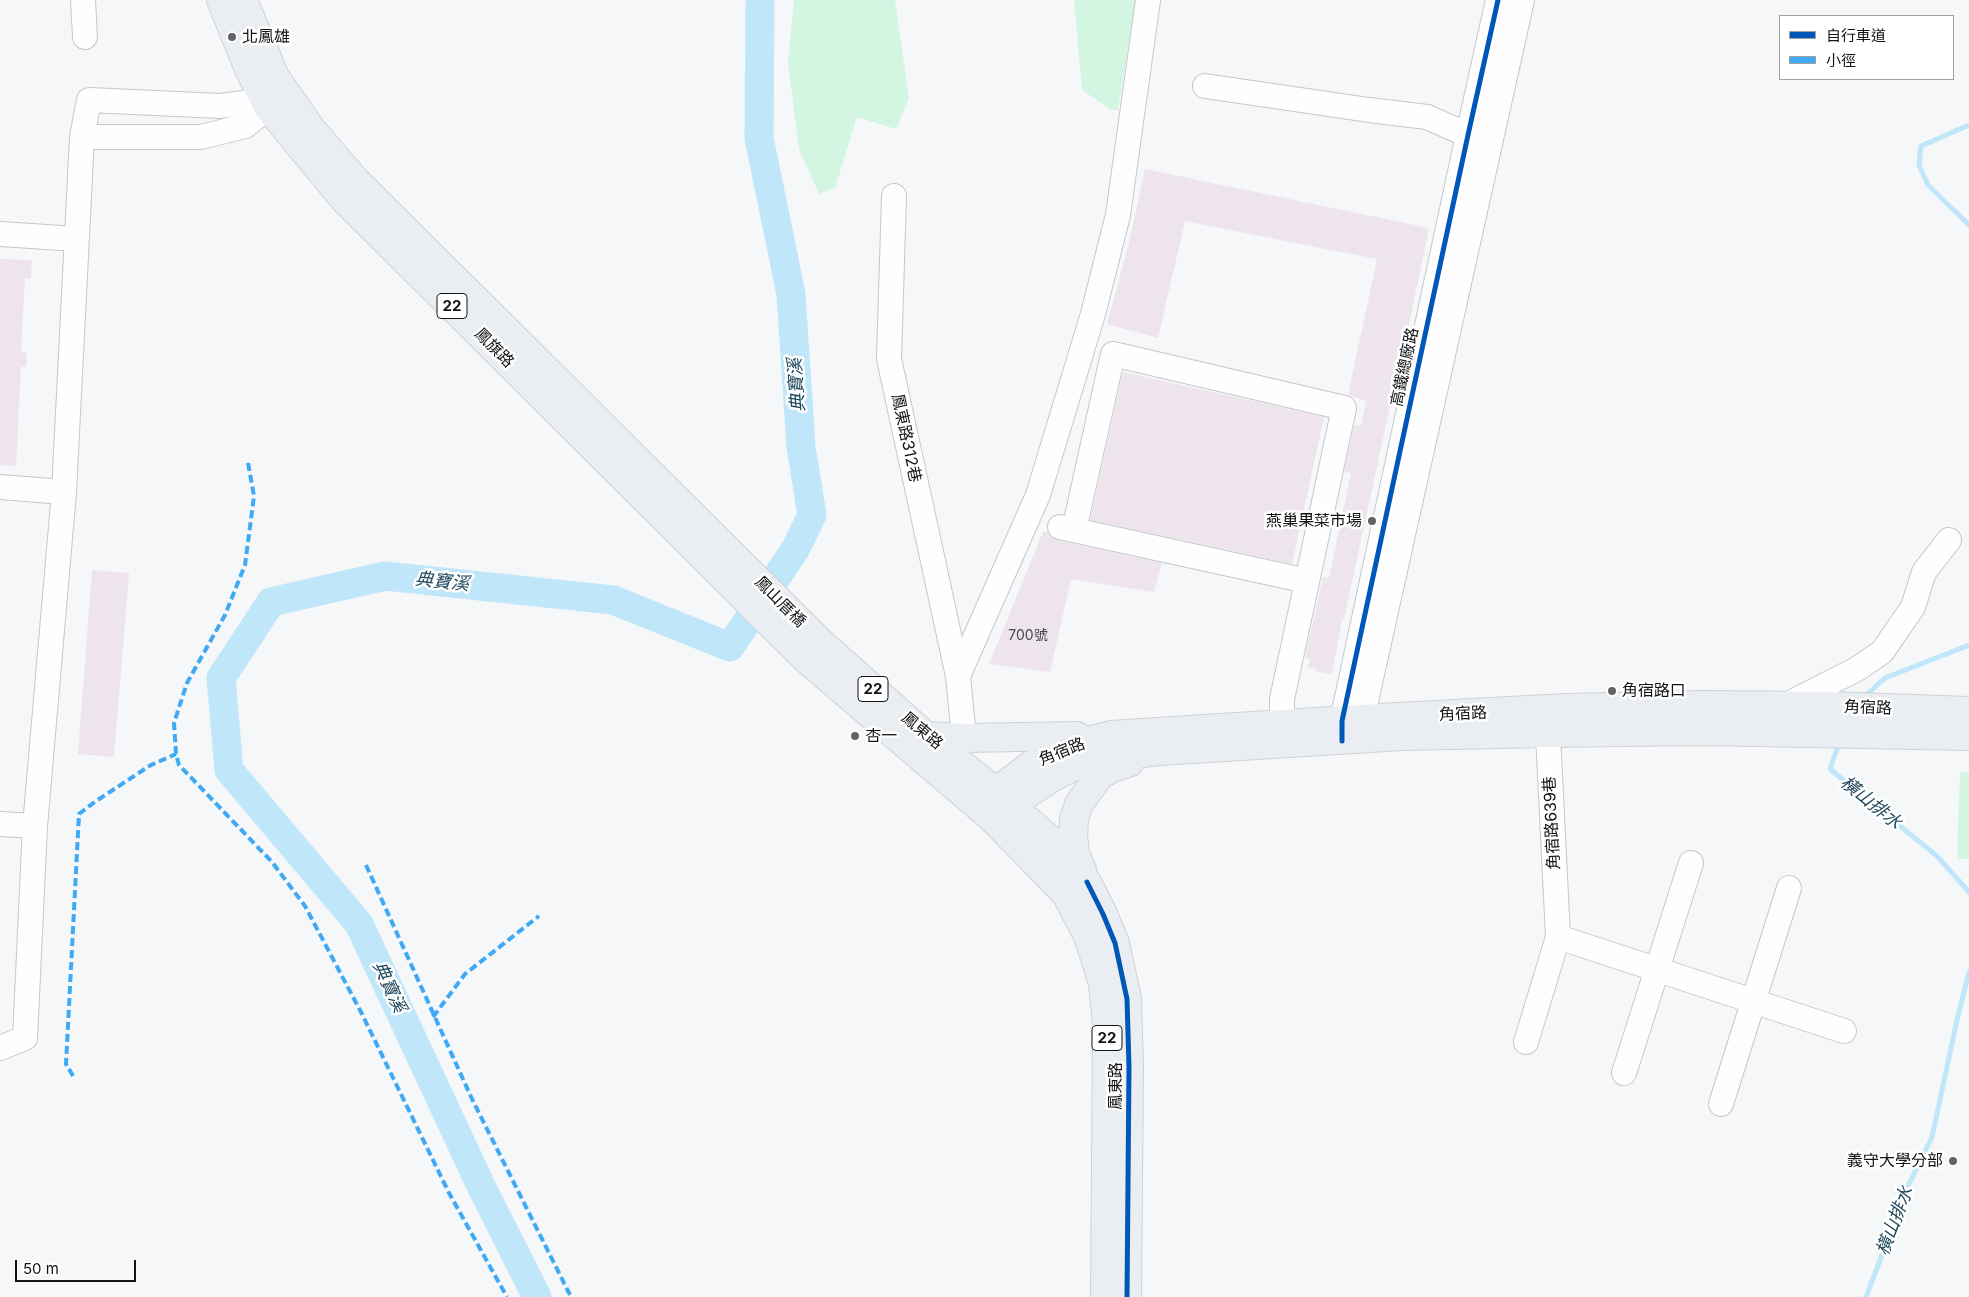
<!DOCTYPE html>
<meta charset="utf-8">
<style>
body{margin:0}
#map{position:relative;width:1969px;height:1297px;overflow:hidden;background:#f5f7f9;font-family:Inter,"Noto Sans TC",sans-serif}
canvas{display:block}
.legend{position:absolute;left:1779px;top:15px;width:175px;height:65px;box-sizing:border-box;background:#fff;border:1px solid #a0a1a1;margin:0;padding:6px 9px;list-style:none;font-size:15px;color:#111314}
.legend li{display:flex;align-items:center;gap:10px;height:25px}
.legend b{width:25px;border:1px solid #a0a1a1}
.scale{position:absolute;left:15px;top:1260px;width:121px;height:22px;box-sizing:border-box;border:2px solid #111314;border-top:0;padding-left:6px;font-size:15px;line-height:18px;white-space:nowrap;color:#111314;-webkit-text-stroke:4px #fff;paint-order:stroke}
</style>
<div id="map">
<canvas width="1969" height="1297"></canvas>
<ul class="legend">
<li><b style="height:6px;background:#0057b8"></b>自行車道</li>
<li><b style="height:6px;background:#3fa9f5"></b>小徑</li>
</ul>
<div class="scale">50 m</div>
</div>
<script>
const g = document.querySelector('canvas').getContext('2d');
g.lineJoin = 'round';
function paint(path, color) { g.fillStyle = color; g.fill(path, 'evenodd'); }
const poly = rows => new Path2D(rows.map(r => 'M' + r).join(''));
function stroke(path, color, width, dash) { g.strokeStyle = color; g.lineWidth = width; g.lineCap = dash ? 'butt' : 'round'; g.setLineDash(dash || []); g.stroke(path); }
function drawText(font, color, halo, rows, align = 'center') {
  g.font = font + ' Inter,"Noto Sans TC",sans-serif'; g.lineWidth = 5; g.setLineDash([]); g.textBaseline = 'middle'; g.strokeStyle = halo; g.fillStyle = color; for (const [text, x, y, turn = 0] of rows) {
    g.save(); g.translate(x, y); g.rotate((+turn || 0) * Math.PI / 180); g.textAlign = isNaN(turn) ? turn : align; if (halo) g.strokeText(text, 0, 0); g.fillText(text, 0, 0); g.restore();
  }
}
const green = poly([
 [794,0,895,0,909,99,896,129,857,117,835,188,819,194,799,149,788,63],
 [1074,0,1136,0,1118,110,1112,110,1082,90],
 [1960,772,1969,772,1969,859,1957,859]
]);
const stream = poly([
 [1969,125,1921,146,1919,165,1928,185,1969,225],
 [1864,697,1885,678,1969,645],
 [1839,743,1830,769,1937,856,1969,892],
 [1866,1297,1909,1184,1932,1137,1957,1020,1969,972]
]);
const river = poly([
 [537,1297,481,1186,359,924,229,770,221,678,271,602,385,576,613,600,730,647,796,548,812,515,801,447,791,294,759,138,760,0]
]);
const building = poly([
 [1145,169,1429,228,1392,407,1390,406,1344,619,1342,619,1332,674,1315,671,1316,669,1308,667,1310,659,1305,658,1323,577,1329,578,1351,473,1344,472,1354,425,1361,426,1366,401,1348,395,1377,259,1185,221,1158,338,1107,324,1128,247],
 [0,259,32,260,31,279,25,278,21,352,27,352,26,367,21,367,16,466,0,465],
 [1123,372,1324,417,1292,564,1090,520],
 [1043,532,1048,532,1051,537,1057,540,1162,563,1154,592,1071,579,1050,672,989,664],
 [92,570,129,573,114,757,78,754]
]);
const minor = poly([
 [83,0,85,37],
 [1205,86,1369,110,1427,117,1468,135,1482,138],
 [82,137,89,100,220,106,245,103,262,111],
 [894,196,889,359,958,676],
 [0,234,77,239],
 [0,487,64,492,35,826,0,824],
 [64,492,82,137,201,137,245,126,283,96],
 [1060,527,1307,581],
 [1074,530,1113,354,1344,408,1282,699,1282,742],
 [1786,705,1857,669,1882,652,1913,607,1924,572,1949,540],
 [1547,714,1558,937,1844,1031],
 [1362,737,1362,719,1522,0],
 [964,738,958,676,1038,495,1093,314,1118,215,1148,0],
 [1342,739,1342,721,1468,135,1498,0],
 [1526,1042,1558,937],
 [0,1048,25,1038,35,826],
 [1624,1073,1691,863],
 [1721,1104,1789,888]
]);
const major = poly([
 [221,0,248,67,268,107,343,198,805,658,992,818,1066,894,1088,936,1103,983,1107,1025,1105,1297],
 [243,0,275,77,312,130,356,181,820,642,926,736,995,791,1060,849,1087,882,1103,914,1115,943,1127,999,1129,1067,1127,1297],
 [926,736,964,738,1077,736],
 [983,802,1031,765,1051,753,1079,743,1111,735,1362,719,1565,708,1702,705,1831,706,1969,711],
 [997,814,1053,777,1083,762,1115,756,1160,751,1402,736,1548,733,1701,731,1969,736],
 [1082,870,1075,853,1073,836,1074,819,1079,804,1099,776,1110,769,1130,762]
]);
const quiet = poly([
 [248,463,254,496,245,565,225,615,187,683,174,723,176,754,179,765,272,862,305,906,362,1014,449,1193,507,1297],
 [366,865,472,1099,571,1297],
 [433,1017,465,974,539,916],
 [73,1076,66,1064,79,814,96,801,151,765,176,754]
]);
const cycleway = poly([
 [1342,741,1342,721,1468,135,1498,0],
 [1087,882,1103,914,1115,943,1127,999,1129,1067,1127,1297]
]);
const markers = [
 [232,37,5,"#616364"],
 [1372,521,5,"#616364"],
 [1612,691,5,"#616364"],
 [855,736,5,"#616364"],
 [1953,1161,5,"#616364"]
];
const numberNames = [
 ["700號",1028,636]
];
const shields = [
 [452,306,30],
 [873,689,30],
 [1107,1038,30]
];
const shieldNames = [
 ["22",452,306],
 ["22",873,689],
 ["22",1107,1038]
];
const poiNames = [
 ["北鳳雄",242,37],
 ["燕巢果菜市場",1362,521,"right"],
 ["角宿路口",1622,691],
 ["杏一",865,736],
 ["義守大學分部",1943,1161,"right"]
];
const streetNames = [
 ["鳳旗路",494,348,45],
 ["高鐵總廠路",1405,367,-78],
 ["鳳東路312巷",906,438,78],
 ["鳳山厝橋",780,602,45],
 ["角宿路",1868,708,2],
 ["角宿路",1463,714,-3],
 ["鳳東路",922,731,40],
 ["角宿路",1062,752,-22],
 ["角宿路639巷",1552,823,-93],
 ["鳳東路",1116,1086,-90]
];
const waterNames = [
 ["典寶溪",797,385,-94],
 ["典寶溪",442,582,6],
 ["橫山排水",1871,803,39],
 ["典寶溪",389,987,65],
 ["橫山排水",1895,1221,-69]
];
paint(green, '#d2f6e1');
stroke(stream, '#c0e6fa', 5);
stroke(river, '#c0e6fa', 29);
paint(building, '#ede4ee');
stroke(minor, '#c5c7c8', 26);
stroke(major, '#d0d1d2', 30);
stroke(minor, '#fefefe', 24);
stroke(major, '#eaeef2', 28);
stroke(quiet, '#3fa9f5', 4, [8, 4]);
stroke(cycleway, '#0057b8', 5);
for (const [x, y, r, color] of markers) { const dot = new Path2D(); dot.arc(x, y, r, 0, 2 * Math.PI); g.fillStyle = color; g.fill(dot); stroke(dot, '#fff', 2); }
drawText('14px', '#48474a', null, numberNames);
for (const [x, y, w] of shields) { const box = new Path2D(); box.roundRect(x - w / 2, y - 12.5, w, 25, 4); g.fillStyle = '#fff'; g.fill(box); stroke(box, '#111314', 1); }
drawText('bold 15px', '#111314', null, shieldNames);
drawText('16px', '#111314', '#fff', poiNames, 'left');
drawText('16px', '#111314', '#fff', streetNames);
drawText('italic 18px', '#20495d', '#fff', waterNames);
</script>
